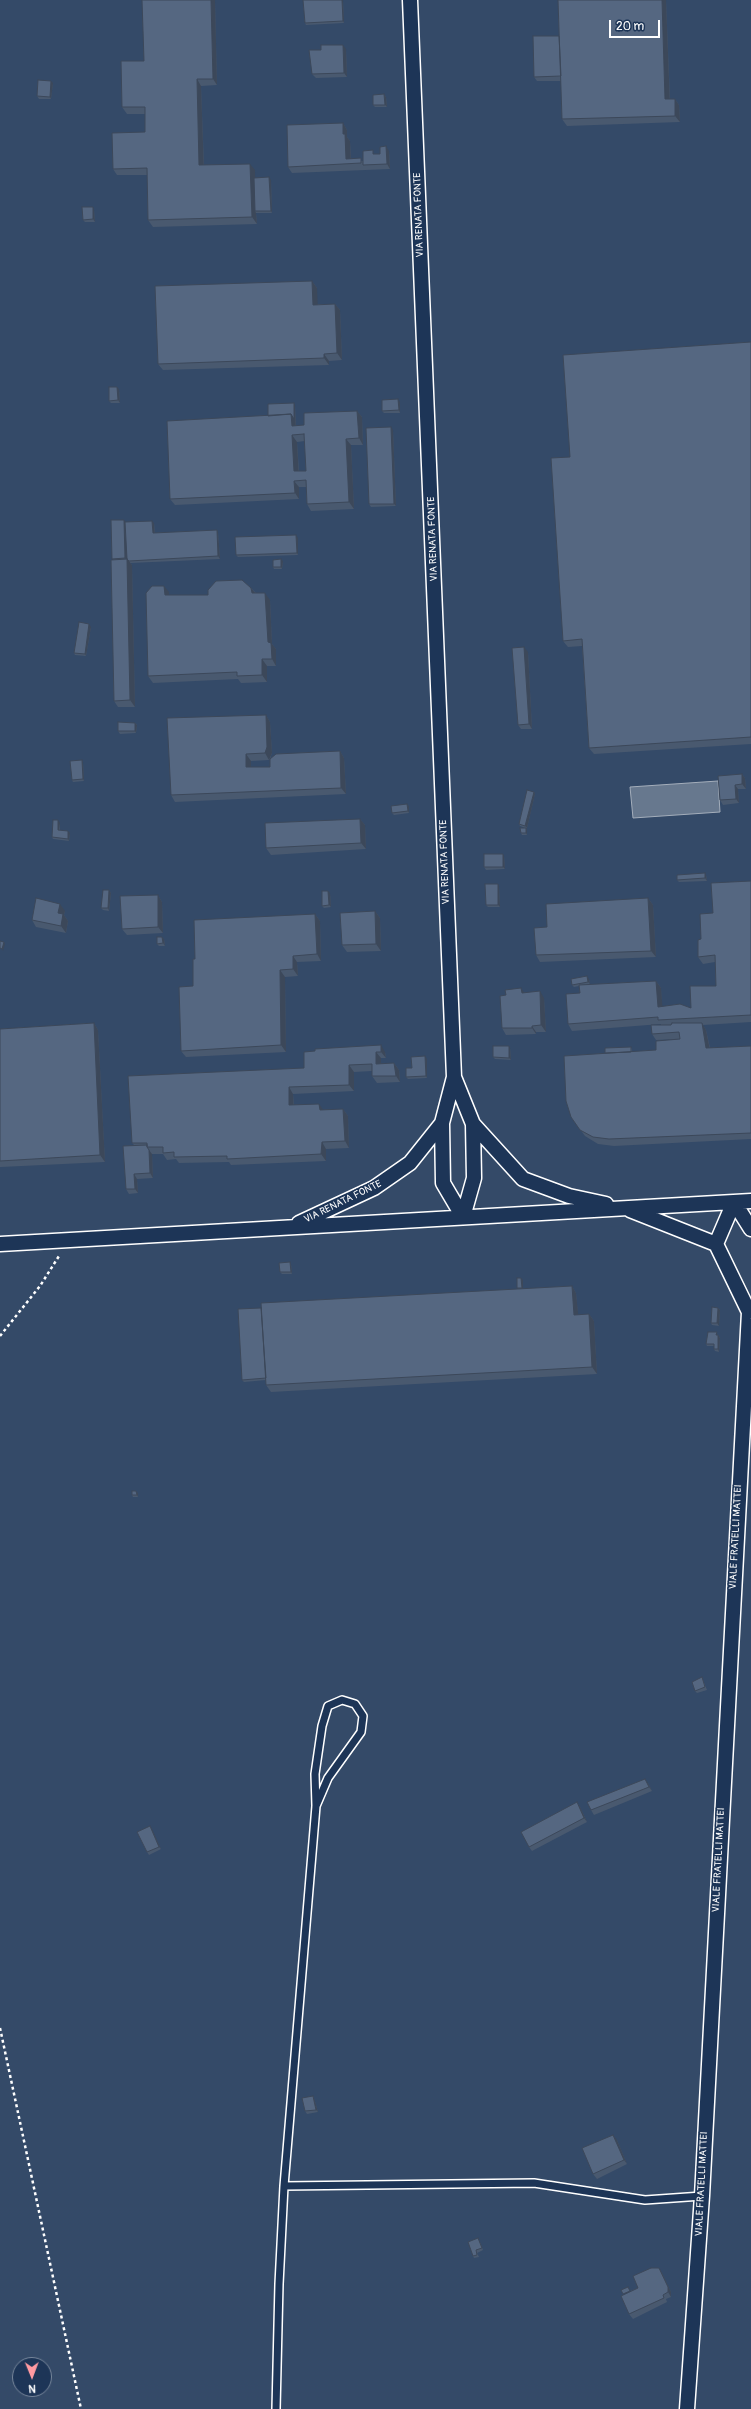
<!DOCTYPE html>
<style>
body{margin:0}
#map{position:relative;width:751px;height:2409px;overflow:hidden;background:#263d5e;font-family:Pangolin,sans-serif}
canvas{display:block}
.north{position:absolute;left:12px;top:2357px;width:40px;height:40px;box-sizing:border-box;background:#1d3557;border:1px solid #77869a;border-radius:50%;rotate:179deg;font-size:11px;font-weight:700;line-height:16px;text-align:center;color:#fff}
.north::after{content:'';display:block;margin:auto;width:14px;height:18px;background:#ff9aa2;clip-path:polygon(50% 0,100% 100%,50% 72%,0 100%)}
.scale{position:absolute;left:609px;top:20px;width:51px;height:18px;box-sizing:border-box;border:2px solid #fff;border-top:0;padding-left:5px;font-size:12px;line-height:14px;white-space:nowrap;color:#fff;-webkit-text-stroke:3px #1d3557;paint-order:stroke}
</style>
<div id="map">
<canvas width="751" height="2409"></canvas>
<div class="north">N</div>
<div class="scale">20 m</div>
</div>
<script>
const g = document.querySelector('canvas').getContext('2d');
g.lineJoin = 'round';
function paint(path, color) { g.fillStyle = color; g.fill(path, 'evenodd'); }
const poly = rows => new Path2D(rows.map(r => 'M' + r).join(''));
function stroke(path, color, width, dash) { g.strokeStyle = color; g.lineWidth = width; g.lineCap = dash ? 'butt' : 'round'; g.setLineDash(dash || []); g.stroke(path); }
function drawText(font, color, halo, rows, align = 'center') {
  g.font = font + ' Pangolin,sans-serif'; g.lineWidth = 3; g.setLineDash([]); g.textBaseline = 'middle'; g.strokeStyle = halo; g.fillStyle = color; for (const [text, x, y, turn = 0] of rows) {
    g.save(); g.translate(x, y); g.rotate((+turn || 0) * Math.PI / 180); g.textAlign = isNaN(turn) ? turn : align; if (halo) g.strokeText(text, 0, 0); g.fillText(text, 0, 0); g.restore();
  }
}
const built = poly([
 [0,0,751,0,751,2409,0,2409],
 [20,2365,44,2365,44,2389,20,2389]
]);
const water = poly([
 [718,781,720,812,633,818,630,787,718,781]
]);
const path = poly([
 [0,1336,40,1286,59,1256],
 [0,2028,81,2409]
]);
const service = poly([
 [284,2186,534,2183,645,2200,702,2196],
 [276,2409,279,2284,284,2186,316,1806,315,1774,322,1726,328,1706,342,1700,355,1704,363,1716,361,1732,328,1778,316,1806]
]);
const minor = poly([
 [410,0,454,1077],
 [442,1123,443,1183,463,1217,474,1178,473,1124],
 [734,1202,751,1229],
 [630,1210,716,1244,749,1312,751,1307],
 [299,1223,374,1188,410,1163,442,1123,454,1077,473,1124,523,1179,569,1196,606,1204],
 [0,1244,751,1201],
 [716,1244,734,1202],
 [687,2409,702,2196,749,1312]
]);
const wall = poly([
 [215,0,217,85,201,86,204,165,255,170,255,178,271,180,272,213,256,213,257,224,153,227,148,220,147,175,117,175,113,169,145,132,145,114,127,114,122,107,144,61],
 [303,0,343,0,344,23,306,25,305,23],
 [558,0,666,0,670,99,675,99,679,105,680,122,567,126,562,119,561,81,537,81,534,77,559,36],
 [346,49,347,77,316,78,312,74],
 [53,83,51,99,39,99,37,96],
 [384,94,386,97,387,107,375,107,373,105],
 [343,123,347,130,347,137,350,141,351,159,363,161,375,154,380,154,389,151,390,169,292,173,288,167],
 [94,210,95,222,85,222,83,220],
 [312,281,317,288,317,304,335,304,340,310,342,360,329,361,329,365,163,370,158,364],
 [751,342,751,744,594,754,589,748,582,646,568,647,563,641,570,457],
 [119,389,120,403,111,403,109,401],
 [400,402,400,413,384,413,382,411],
 [295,405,296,426,304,425,357,411,362,417,363,445,351,445,354,509,311,511,307,504,306,487,299,487,299,499,175,505,170,499,268,416],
 [305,441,306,471,299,471,297,442],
 [393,430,396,506,371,507,369,504],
 [124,520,125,522,154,523,155,533,217,530,218,532,220,559,130,563,132,565,135,707,118,707,114,701,113,560],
 [298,538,298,555,238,557,236,555],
 [283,561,282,569,274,569,273,567],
 [251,588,256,593,270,600,272,644,276,649,276,666,267,666,267,682,241,683,238,679,153,683,148,676,169,592,169,595,208,595],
 [91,627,86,656,75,655,74,653],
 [528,652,532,729,521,729,518,725],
 [266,715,270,722,272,753,270,759,340,751,344,758,346,794,175,802,171,795],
 [270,759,270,767,251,767,251,761,269,760],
 [135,723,137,725,136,733,120,734,118,731],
 [82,760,83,762,84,781,73,782,72,780],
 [742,774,745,778,746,789,738,789,739,803,723,805,720,800],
 [534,792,535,794,527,828,526,828,527,830,527,835,522,835,521,833,525,828,520,826,519,824],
 [409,806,409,813,394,815,392,813],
 [360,819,365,825,366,849,271,855,266,848],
 [60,823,60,830,70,833,69,841,53,839,52,837],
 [504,856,505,869,486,870,484,867],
 [706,875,707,881,679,882,677,880],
 [751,881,751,1022,703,1025,706,1030,710,1048,751,1046,751,1139,614,1146,598,1144,585,1136,571,1117,605,1053,631,1047,632,1050,632,1052,656,1050,680,1039,656,1040,652,1034,661,1025,661,1024,572,1031,568,1024,580,993,579,986,574,987,572,985,589,979,590,984,584,985,656,981,661,988,662,1007,691,1008,716,986,715,962,703,964,698,957,701,939,713,913],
 [499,886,500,907,488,907,486,905],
 [109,890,111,893,109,911,103,910,101,908],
 [330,893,331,907,324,908,322,906],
 [158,895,162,902,163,933,127,935,122,929],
 [648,898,653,905,656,957,540,962,536,955,547,927],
 [65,911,64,915,68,921,66,933,36,927,32,920],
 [375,911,380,918,381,951,347,952,342,945],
 [315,914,320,921,321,961,297,962,298,976,285,977,286,1052,186,1057,181,1051,193,986,195,959],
 [164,939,165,946,159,946,157,944],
 [525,993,544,998,546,1032,536,1032,536,1034,506,1035,502,1028],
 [94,1023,98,1030,105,1162,1,1167,0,1167,0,1029],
 [510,1048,511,1060,495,1059,493,1057],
 [315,1049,385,1052,386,1058,381,1058,381,1064,394,1063,399,1070,400,1082,377,1083,372,1076,372,1071,354,1072,354,1091,293,1094,294,1105,323,1110,343,1109,348,1116,349,1148,326,1149,326,1161,231,1165,229,1162,179,1163,176,1159,167,1160,163,1154,152,1154,153,1178,137,1179,138,1193,129,1194,126,1189,134,1145,132,1143,304,1068,315,1051],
 [427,1059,427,1078,408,1079,406,1077,412,1068],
 [291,1264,292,1274,282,1274,280,1272],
 [523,1280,523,1289,572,1286,576,1293,578,1315,589,1314,594,1321,597,1374,271,1392,266,1385,266,1380,244,1382,242,1380,518,1289,517,1288],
 [718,1308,720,1310,719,1326,712,1325,711,1323],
 [718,1335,720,1338,719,1352,715,1351,714,1349,714,1346,707,1346,706,1344],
 [138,1493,138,1497,133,1497,132,1495],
 [703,1680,707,1690,697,1693,695,1691],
 [648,1783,652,1791,594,1815,591,1810],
 [577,1802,580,1807,587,1822,532,1851,529,1847],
 [150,1826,161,1849,149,1855,147,1852],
 [313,2096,314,2098,318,2112,307,2114,305,2111],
 [617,2140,627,2164,597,2179,593,2174],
 [478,2238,479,2240,483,2250,477,2253,479,2257,474,2258,473,2256],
 [662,2273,671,2292,671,2297,666,2299,667,2302,633,2319,629,2314,630,2291,638,2288]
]);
const shadedWall = poly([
 [211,0,215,0,217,85,213,79],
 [342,0,343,0,344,23,343,21],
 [662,0,666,0,670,106,665,99],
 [343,45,346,49,347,77,344,73],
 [197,79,201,86,204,172,199,165],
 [51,81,53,83,51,99,50,97],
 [384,94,386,97,387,107,385,105],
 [675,99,679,105,680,122,675,116],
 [343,123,347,130,347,137,350,141,351,164,346,159,343,134],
 [386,146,389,151,390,169,387,164],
 [250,164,255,170,256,211,255,211,256,213,257,224,252,217],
 [269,177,271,180,272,213,271,211],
 [93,207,94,210,95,222,93,219],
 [312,281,317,288,318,311,313,305],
 [335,304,340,310,342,360,337,353],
 [324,354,329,361,329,365,324,358],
 [117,387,119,389,120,403,118,400],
 [398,399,400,402,400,413,399,410],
 [294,403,295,405,296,433,292,426,291,414],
 [357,411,362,417,363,445,359,438],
 [391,427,393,430,396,506,394,504],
 [292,435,297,442,299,478,294,471],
 [346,439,351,445,354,509,349,502],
 [294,481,299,487,299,499,295,493],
 [124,520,127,524,128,560,132,565,135,707,130,700],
 [152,521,154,523,155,536,153,533],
 [217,530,218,532,220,559,218,556],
 [296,535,298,538,298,555,297,553],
 [281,559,283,561,282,569,281,567],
 [164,586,169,592,169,602,165,595],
 [251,588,256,594,252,593],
 [265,593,270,600,272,644,276,649,276,666,272,659,268,642],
 [89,624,91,627,86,656,85,654],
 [524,647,528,652,532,729,529,724],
 [262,659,267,666,267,682,262,675],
 [266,715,270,722,272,753,269,760,265,753],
 [135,723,137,725,136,733,135,731],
 [340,751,344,758,346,794,341,788],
 [246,754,251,761,251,774,246,767],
 [82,760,83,762,84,781,83,779],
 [742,774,745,778,746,789,742,784],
 [735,785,738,789,739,803,736,799],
 [534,792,535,794,527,828,525,826],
 [407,804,409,806,409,813,408,811],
 [360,819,365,825,366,849,361,843],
 [58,820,60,823,59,832,58,830],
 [526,828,527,830,527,835,526,833],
 [68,831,70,833,69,841,68,839],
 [503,854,504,856,505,869,503,867],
 [705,873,706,875,707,881,705,878],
 [498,884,499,886,500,907,498,905],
 [109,890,111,893,109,911,108,908],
 [328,891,330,893,331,907,329,905],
 [158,895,162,902,163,933,158,927],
 [648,898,653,905,656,957,651,951],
 [60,904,65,911,64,915,68,921,66,933,61,926,58,913],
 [375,911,380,918,381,951,376,944],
 [315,914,320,921,321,961,317,954],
 [162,937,164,939,165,946,163,943],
 [4,942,5,944,3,951,2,949],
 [293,956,297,962,298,976,293,969],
 [280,970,285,977,286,1052,281,1045],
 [587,976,589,979,590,984,588,982],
 [656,981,661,988,663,1014,658,1007],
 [521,988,526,995,522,993],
 [540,991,544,998,546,1032,541,1025],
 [94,1023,98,1030,105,1162,100,1155],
 [702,1023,706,1030,711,1055,706,1048],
 [532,1026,536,1032,536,1034,532,1028],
 [381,1045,385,1052,386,1058,381,1052],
 [509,1046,510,1048,511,1060,509,1058],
 [376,1052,381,1058,381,1071,376,1064],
 [425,1056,427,1059,427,1078,426,1076],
 [394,1063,399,1070,400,1082,396,1076],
 [349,1065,354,1072,354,1091,349,1085],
 [289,1087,293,1094,294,1112,289,1105],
 [319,1104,324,1111,320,1110],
 [343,1109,348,1116,349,1148,345,1141],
 [322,1142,326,1149,326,1161,321,1154],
 [149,1150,152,1154,153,1178,150,1173],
 [134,1174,137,1179,138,1193,135,1189],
 [290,1262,291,1264,292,1274,291,1272],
 [521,1278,523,1280,523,1290,522,1288],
 [572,1286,576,1293,579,1322,574,1315],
 [718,1308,720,1310,719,1326,717,1323],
 [589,1314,594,1321,597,1374,592,1367],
 [718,1335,720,1338,719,1352,718,1349],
 [136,1491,138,1493,138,1497,137,1495],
 [645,1779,648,1783,652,1791,649,1787],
 [577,1802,580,1807,587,1822,584,1818],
 [150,1826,152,1829,161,1849,159,1847],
 [313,2096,314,2098,318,2112,316,2110],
 [613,2135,617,2140,627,2164,624,2160],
 [659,2268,662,2273,671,2292,671,2297,668,2292]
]);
const building = poly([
 [142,0,211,0,213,79,197,79,199,165,250,164,252,217,148,220,147,168,113,169,112,133,145,132,145,107,122,107,121,61,144,61,142,0],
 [303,0,342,0,343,21,305,23,303,0],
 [558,0,662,0,665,99,675,99,675,116,562,119,558,0],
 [533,36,559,36,561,76,534,77,533,36],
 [321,45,343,45,344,73,312,74,309,50,321,50,321,45],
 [38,80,51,81,50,97,37,96,38,80],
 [384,94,385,105,373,105,373,95,384,94],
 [343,123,343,134,345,134,346,159,361,158,361,163,288,167,287,125,343,123],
 [386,146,387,164,363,165,363,151,373,150,373,154,380,154,380,147,386,146],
 [269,177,271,211,255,211,254,178,269,177],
 [82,207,93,207,93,219,83,220,82,207],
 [312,281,313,305,335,304,337,353,324,354,324,358,158,364,155,286,312,281],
 [751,342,751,737,589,748,582,639,563,641,551,458,570,457,563,355,751,342],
 [109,387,117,387,118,400,109,401,109,387],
 [398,399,399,410,382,411,382,400,398,399],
 [294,403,294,419,291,414,268,416,268,404,294,403],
 [357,411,359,438,346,439,349,502,307,504,306,480,294,481,295,493,170,499,167,421,291,414,292,426,304,425,304,413,357,411],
 [304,434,306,471,294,471,292,435,304,434],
 [391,427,394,504,369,504,366,428,391,427],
 [111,520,124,520,125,558,112,559,111,520],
 [152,521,153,533,217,530,218,556,129,561,127,559,125,522,152,521],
 [296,535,297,553,236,555,235,537,296,535],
 [127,559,130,700,114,701,111,560,127,559],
 [281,559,281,567,273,567,273,560,281,559],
 [242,580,251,588,252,593,265,593,268,642,271,643,272,659,262,659,262,675,237,676,237,672,148,676,146,593,152,586,164,586,165,595,208,595,208,590,216,581,242,580],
 [79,622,89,624,85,654,74,653,79,622],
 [524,647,529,724,518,725,512,648,524,647],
 [266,715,267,747,265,753,246,754,246,767,270,767,270,759,276,754,340,751,341,788,171,795,167,718,266,715],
 [118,722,135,723,135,731,118,731,118,722],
 [82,760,83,779,72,780,70,761,82,760],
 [742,774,742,784,735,785,736,799,720,800,718,776,742,774],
 [527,790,534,792,525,826,519,824,527,790],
 [407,804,408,811,392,813,391,806,407,804],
 [360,819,361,843,266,848,265,823,360,819],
 [53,820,58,820,58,830,68,831,68,839,52,837,53,820],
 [520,828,526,828,526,833,521,833,520,828],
 [484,854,503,854,503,867,484,867,484,854],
 [705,873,705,878,677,880,677,875,705,873],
 [751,881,751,1015,658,1020,658,1017,568,1024,566,994,580,993,579,985,656,981,658,1007,680,1004,691,1008,690,986,716,986,715,955,698,957,698,940,701,939,700,914,713,913,711,883,751,881],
 [485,884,498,884,498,905,486,905,485,884],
 [103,890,109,890,108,908,101,908,103,890],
 [322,891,328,891,329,905,322,906,322,891],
 [158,895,158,927,122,929,120,896,158,895],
 [36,898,60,904,58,913,63,914,61,926,32,920,36,898],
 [648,898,651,951,536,955,534,928,547,927,546,904,648,898],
 [375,911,376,944,342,945,340,913,375,911],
 [315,914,317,954,293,956,293,969,280,970,281,1045,181,1051,179,987,193,986,193,959,195,959,194,920,315,914],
 [157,937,162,937,163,943,157,944,157,937],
 [0,941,4,942,2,949,0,948,0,941],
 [587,976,588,982,572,985,571,979,587,976],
 [521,988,522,993,540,991,541,1025,532,1026,532,1028,502,1028,500,996,506,995,505,990,521,988],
 [94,1023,100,1155,0,1161,0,1029,94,1023],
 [672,1023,702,1023,706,1048,751,1046,751,1133,609,1139,593,1137,580,1130,571,1117,566,1101,564,1056,656,1050,656,1041,680,1039,679,1032,652,1034,651,1025,671,1025,672,1023],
 [381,1045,381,1052,376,1052,376,1064,394,1063,396,1076,372,1076,372,1064,349,1065,349,1085,289,1087,289,1105,319,1104,320,1110,343,1109,345,1141,322,1142,321,1154,227,1159,227,1156,174,1157,174,1152,163,1153,163,1147,147,1147,147,1143,132,1143,128,1076,304,1068,304,1052,315,1051,315,1049,381,1045],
 [493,1046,509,1046,509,1058,493,1057,493,1046],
 [631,1047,631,1052,605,1053,605,1048,631,1047],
 [425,1056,426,1076,406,1077,406,1068,412,1068,411,1057,425,1056],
 [147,1145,147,1147,149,1150,150,1173,134,1174,135,1189,126,1189,123,1146,147,1145],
 [290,1262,291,1272,280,1272,279,1263,290,1262],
 [517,1278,521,1278,522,1288,517,1288,517,1278],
 [572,1286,574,1315,589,1314,592,1367,266,1385,261,1303,572,1286],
 [712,1307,718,1308,717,1323,711,1323,712,1307],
 [261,1308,266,1378,242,1380,238,1309,261,1308],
 [708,1332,717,1332,716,1335,718,1335,718,1349,714,1349,714,1344,706,1344,708,1332],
 [132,1491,136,1491,137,1495,132,1495,132,1491],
 [702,1677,705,1687,695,1691,692,1682,702,1677],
 [645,1779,649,1787,591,1810,587,1802,645,1779],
 [577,1802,584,1818,529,1847,521,1832,577,1802],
 [150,1826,159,1847,147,1852,137,1832,150,1826],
 [313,2096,316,2110,305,2111,302,2098,313,2096],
 [613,2135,624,2160,593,2174,582,2148,613,2135],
 [478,2238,482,2248,476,2250,477,2255,473,2256,468,2242,478,2238],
 [651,2268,659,2268,668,2287,668,2292,663,2295,664,2298,629,2314,621,2296,638,2288,633,2276,651,2268],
 [628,2287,630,2291,623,2294,621,2290,628,2287]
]);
const streetNames = [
 ["VIA RENATA FONTE",419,215,-92],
 ["VIA RENATA FONTE",433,539,-92],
 ["VIA RENATA FONTE",445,862,-92],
 ["VIA RENATA FONTE",343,1202,-26],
 ["VIALE FRATELLI MATTEI",736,1537,-87],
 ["VIALE FRATELLI MATTEI",719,1860,-87],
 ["VIALE FRATELLI MATTEI",702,2184,-87]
];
paint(built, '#344a68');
paint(water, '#67788e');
stroke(water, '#a4aebb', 1);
stroke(service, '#fff', 10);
stroke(minor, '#fff', 17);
stroke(path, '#fff', 2.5, [3, 3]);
stroke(service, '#1d3557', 7);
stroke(minor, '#1d3557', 14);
paint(wall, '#49596f');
paint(shadedWall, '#3c485a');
paint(building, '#556781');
stroke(building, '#3c485a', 1);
drawText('10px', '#fff', '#1d3557', streetNames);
</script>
